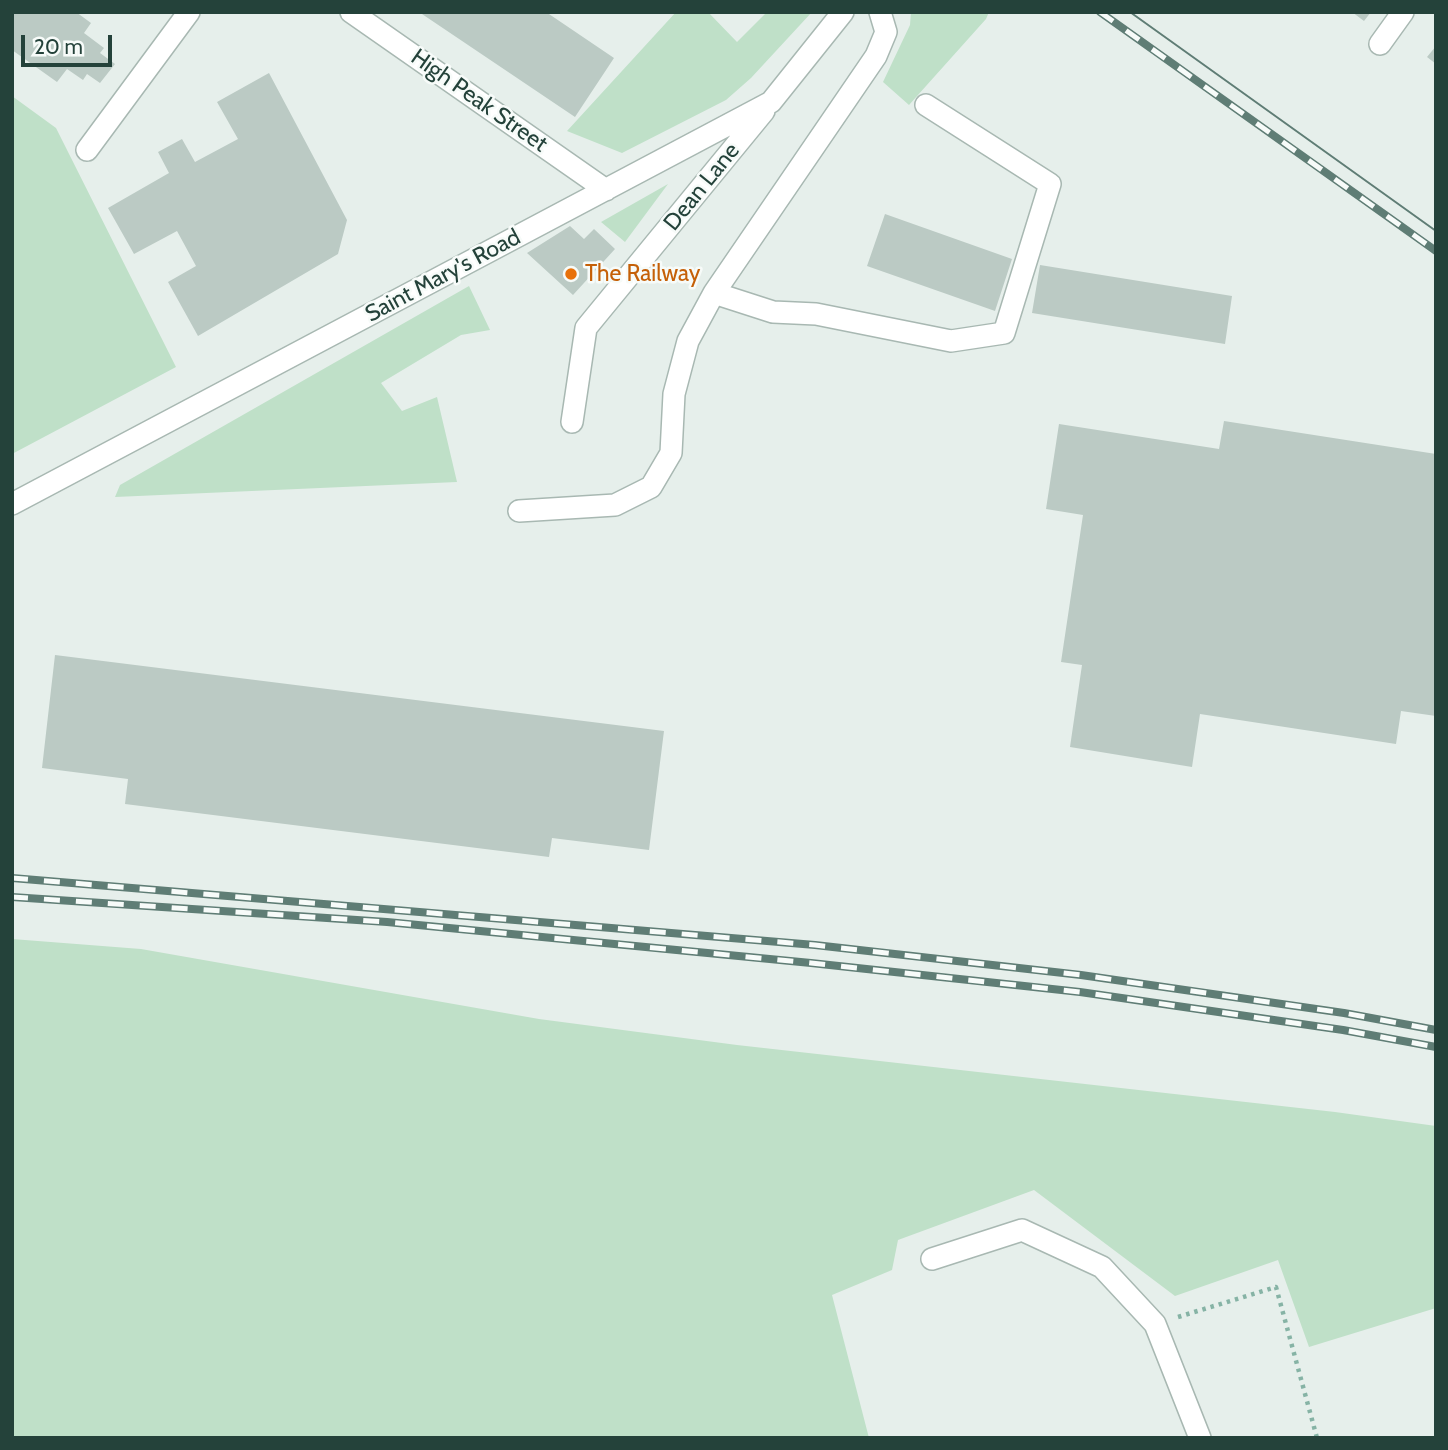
<!DOCTYPE html>
<style>
body{margin:0}
#map{position:relative;width:1448px;height:1450px;overflow:hidden;background:#e6efeb;font-family:Cabin,sans-serif}
canvas{display:block}
.frame{position:absolute;inset:0;border:14px solid #24423a;pointer-events:none}
.scale{position:absolute;left:21px;top:35px;width:91px;height:32px;box-sizing:border-box;border:4px solid #24423a;border-top:0;padding-left:9px;font-size:21px;line-height:24px;white-space:nowrap;color:#24423a;-webkit-text-stroke:5px #f7fbf9;paint-order:stroke}
</style>
<div id="map">
<canvas width="1448" height="1450"></canvas>
<div class="frame"></div>
<div class="scale">20 m</div>
</div>
<script>
const g = document.querySelector('canvas').getContext('2d');
g.lineJoin = 'round';
function paint(path, color) { g.fillStyle = color; g.fill(path, 'evenodd'); }
const poly = rows => new Path2D(rows.map(r => 'M' + r).join(''));
function stroke(path, color, width, dash) { g.strokeStyle = color; g.lineWidth = width; g.lineCap = dash ? 'butt' : 'round'; g.setLineDash(dash || []); g.stroke(path); }
function drawText(font, color, halo, rows, align = 'center') {
  g.font = font + ' Cabin,sans-serif'; g.lineWidth = 5; g.setLineDash([]); g.textBaseline = 'middle'; g.strokeStyle = halo; g.fillStyle = color; for (const [text, x, y, turn = 0] of rows) {
    g.save(); g.translate(x, y); g.rotate((+turn || 0) * Math.PI / 180); g.textAlign = isNaN(turn) ? turn : align; if (halo) g.strokeText(text, 0, 0); g.fillText(text, 0, 0); g.restore();
  }
}
const green = poly([
 [676,12,708,12,737,42,767,12,812,12,751,78,726,100,622,153,567,131],
 [911,12,989,12,986,19,909,105,883,82,910,25],
 [12,96,56,128,176,367,12,454],
 [668,184,625,242,601,222],
 [469,286,490,330,461,335,381,383,402,411,437,397,457,482,115,497,120,485],
 [12,939,141,949,539,1019,737,1045,1335,1112,1436,1126,1436,1308,1309,1347,1278,1260,1175,1296,1034,1190,898,1240,892,1270,832,1295,869,1438,12,1438]
]);
const building = poly([
 [12,12,76,12,91,23,84,33,104,48,100,53,115,64,100,83,87,74,83,80,67,69,57,82,12,50],
 [419,12,546,12,614,58,575,117],
 [1352,12,1371,12,1364,21],
 [1436,46,1436,64,1427,57],
 [269,73,347,220,338,254,198,336,168,282,196,266,177,231,134,254,108,208,169,173,158,152,182,139,195,162,238,139,217,102],
 [885,214,1012,259,995,311,867,266],
 [570,226,584,239,594,229,615,249,573,295,527,253],
 [1040,265,1232,296,1225,344,1032,313],
 [1224,421,1436,454,1436,716,1401,711,1396,744,1200,714,1192,767,1070,747,1082,665,1061,662,1083,515,1046,509,1059,424,1219,449],
 [55,655,664,731,649,850,552,838,549,857,125,804,128,779,42,768]
]);
const path = poly([
 [1178,1317,1276,1287,1317,1438]
]);
const minor = poly([
 [351,12,606,190],
 [880,12,886,32,876,56,714,293,773,312,816,314,951,341,1004,333,1050,184,926,105],
 [1380,44,1403,12],
 [87,150,189,12],
 [572,422,586,328,764,111],
 [12,504,771,102,843,12],
 [519,511,615,505,651,487,671,453,674,394,688,341,714,293],
 [932,1259,1022,1230,1102,1267,1155,1324,1200,1438]
]);
const tram = poly([
 [1130,12,1436,231]
]);
const rail = poly([
 [1100,12,1436,251],
 [12,878,815,945,1081,975,1344,1013,1436,1030],
 [12,897,387,922,811,963,1080,992,1343,1030,1436,1047]
]);
const markers = [
 [571,274,7,"#e8710a"]
];
const streetNames = [
 ["High Peak Street",479,101,35],
 ["Dean Lane",702,187,-51],
 ["Saint Mary's Road",443,276,-28]
];
const foodNames = [
 ["The Railway",585,274]
];
paint(green, '#bfe0c8');
paint(building, '#bbcac4');
stroke(minor, '#a8b8b2', 24);
stroke(path, '#86b3a5', 4.5, [3.5, 5]);
stroke(minor, '#fff', 21);
stroke(tram, '#5f7d75', 2);
stroke(rail, '#5f7d75', 8);
stroke(rail, '#f7fbf9', 5, [16]);
for (const [x, y, r, color] of markers) { const dot = new Path2D(); dot.arc(x, y, r, 0, 2 * Math.PI); g.fillStyle = color; g.fill(dot); stroke(dot, '#f7fbf9', 2.5); }
drawText('23px', '#24423a', '#f7fbf9', streetNames);
drawText('23px', '#c56008', '#f7fbf9', foodNames, 'left');
</script>
